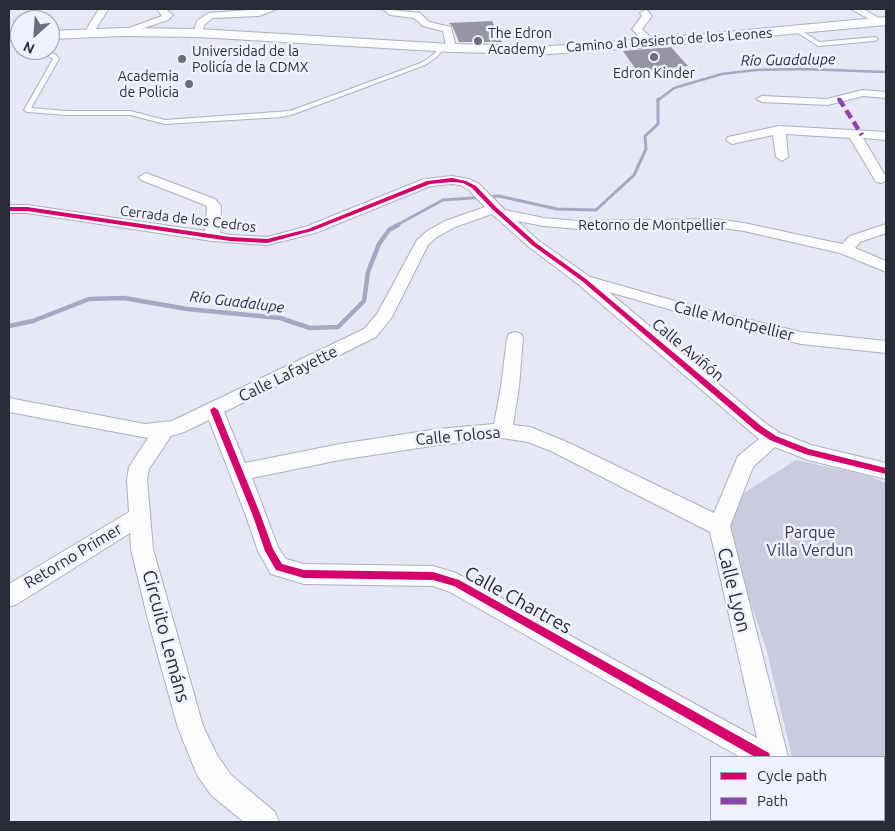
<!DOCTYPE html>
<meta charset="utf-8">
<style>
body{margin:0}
#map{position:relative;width:895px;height:831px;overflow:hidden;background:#e6e8f7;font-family:Ubuntu,sans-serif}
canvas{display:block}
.frame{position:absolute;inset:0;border:10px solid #292b37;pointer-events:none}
.legend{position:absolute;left:710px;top:756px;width:175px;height:65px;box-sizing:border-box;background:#eff1ff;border:1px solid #a0a2af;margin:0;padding:6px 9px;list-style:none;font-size:15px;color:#292b37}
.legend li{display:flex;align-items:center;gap:10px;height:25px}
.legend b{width:25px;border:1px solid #a0a2af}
.north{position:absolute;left:10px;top:10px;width:50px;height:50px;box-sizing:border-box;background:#eff1ff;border:1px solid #a0a2af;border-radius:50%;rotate:206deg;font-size:14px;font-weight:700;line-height:20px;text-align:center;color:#292b37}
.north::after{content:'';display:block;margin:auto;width:18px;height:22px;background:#6b6d7a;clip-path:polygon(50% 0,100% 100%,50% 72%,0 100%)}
</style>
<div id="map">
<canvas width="895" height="831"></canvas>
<div class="frame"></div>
<ul class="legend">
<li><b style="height:6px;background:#d6006c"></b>Cycle path</li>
<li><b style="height:6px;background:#8e44ad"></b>Path</li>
</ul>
<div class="north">N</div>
</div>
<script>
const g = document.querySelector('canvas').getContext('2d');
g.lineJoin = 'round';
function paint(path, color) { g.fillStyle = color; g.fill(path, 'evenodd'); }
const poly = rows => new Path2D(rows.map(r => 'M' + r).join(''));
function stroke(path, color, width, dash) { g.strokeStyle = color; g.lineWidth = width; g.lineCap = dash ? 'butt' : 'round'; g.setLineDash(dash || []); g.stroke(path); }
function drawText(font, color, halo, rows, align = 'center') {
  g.font = font + ' Ubuntu,sans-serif'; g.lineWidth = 5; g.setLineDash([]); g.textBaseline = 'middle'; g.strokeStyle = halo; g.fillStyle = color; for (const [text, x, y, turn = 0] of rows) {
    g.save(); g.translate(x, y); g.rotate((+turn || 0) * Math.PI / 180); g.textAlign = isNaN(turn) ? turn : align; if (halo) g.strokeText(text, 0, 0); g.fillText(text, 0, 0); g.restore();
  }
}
const green = poly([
 [796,460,869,476,886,483,886,809,884,808,884,757,792,757,766,648,730,543,731,501]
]);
const streamFar2 = poly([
 [657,101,674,88,722,74,756,70,802,69,886,72]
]);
const streamFar1 = poly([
 [395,226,443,200,499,196,557,209,596,210,634,175,646,149,645,136,658,124,658,99]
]);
const stream = poly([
 [9,326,33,321,89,299,124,298,187,309,280,318,310,328,338,327,364,301,368,272,379,244,389,230,398,225]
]);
const building = poly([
 [492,21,502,42,459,42,453,27,449,23],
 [671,47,688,66,637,71,623,51]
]);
const service = poly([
 [795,29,799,29,819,42,875,37,878,39,875,41,818,46,795,31,795,29],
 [9,35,20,39,20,43,9,39,9,35],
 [441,46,444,48,437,57,425,65,294,114,282,117,165,124,130,115,67,115,27,112,24,110,53,59,38,50,45,50,56,55,59,59,31,108,67,111,130,111,165,120,290,111,421,63,433,55,441,46]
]);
const minor = poly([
 [99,9,108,10,92,35,86,35,84,33,99,9],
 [157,9,166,9,173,15,168,20,126,34,120,34,118,32,162,16,157,9],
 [263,9,277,9,259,16,213,18,205,24,201,35,198,36,193,33,197,21,208,13,263,9],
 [383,9,420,13,429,22,451,27,456,48,451,51,447,50,443,31,423,26,414,18,390,15,383,9],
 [851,9,863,9,886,22,884,24,878,24,851,9],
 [645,10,648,11,652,16,642,29,656,43,651,46,647,45,632,29,642,16,640,13,645,10],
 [863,90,886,92,886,98,863,96,828,105,762,102,756,99,762,96,827,99,863,90],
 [779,126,886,132,886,140,863,138,886,177,886,181,881,183,876,182,850,138,786,134,788,157,782,161,776,157,773,135,732,144,726,140,728,137,779,126],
 [146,173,215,199,221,206,220,233,230,235,267,237,305,227,424,179,452,176,469,179,479,184,505,210,544,218,578,221,715,219,744,223,842,244,850,236,886,224,886,233,860,242,855,248,886,261,886,272,840,253,744,231,715,227,578,229,544,226,517,221,539,241,590,277,700,308,801,332,886,341,886,353,801,344,700,318,609,292,765,423,780,433,811,445,886,463,886,479,808,460,775,447,753,467,730,526,788,757,740,757,450,592,433,586,304,584,271,574,258,551,246,516,209,420,184,432,171,436,149,469,147,480,153,549,203,726,217,755,231,775,275,812,279,822,244,822,211,795,197,775,178,728,147,616,131,549,130,533,17,604,9,607,9,584,129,512,127,480,129,467,148,438,9,412,9,398,145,424,172,421,364,329,377,314,417,240,427,231,445,221,485,207,469,190,460,185,452,184,431,186,315,233,267,245,212,241,27,213,9,213,9,205,27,205,205,231,207,207,205,205,141,180,139,177,146,173],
 [492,214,529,247,578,284,759,439,738,456,714,513,567,442,530,427,513,425,519,387,523,338,521,334,515,332,509,334,507,338,501,387,494,424,438,429,340,444,245,463,224,412,376,337,392,317,428,245,437,237,455,227,492,214],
 [502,438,528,442,553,452,710,532,757,738,456,573,433,566,304,564,286,559,278,547,252,478,340,460,438,445,502,438],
 [884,809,886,810,886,822,864,822,863,820,884,820,884,809]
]);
const secondary = poly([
 [886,17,886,25,651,47,550,54,451,52,198,37,123,36,50,39,50,31,123,28,198,29,451,44,550,46,651,39,886,17],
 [9,32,20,32,20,40,9,40,9,32]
]);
const quietFar1 = poly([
 [838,98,840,101]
]);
const quiet = poly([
 [839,99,862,135]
]);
const cycleway = poly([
 [452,178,466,181,476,186,496,207,536,243,586,279,761,426,776,436,809,449,886,468,886,474,805,454,770,440,755,430,582,281,532,245,492,209,472,188,463,183,452,182,430,184,312,231,267,243,230,241,27,211,9,211,9,207,27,207,230,237,267,239,308,229,427,181,452,178],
 [214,407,218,410,261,516,273,549,282,564,304,570,433,572,459,580,769,753,770,757,755,757,454,586,433,580,304,578,276,570,265,551,253,516,210,410,214,407]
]);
const markers = [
 [478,41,5,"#6b6d7a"],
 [654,57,5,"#6b6d7a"],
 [182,59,5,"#6b6d7a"],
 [189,84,5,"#6b6d7a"]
];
const farPoinames = [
 ["The Edron",488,33],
 ["Academy",488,49],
 ["Universidad de la",192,51],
 ["Policía de la CDMX",192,67],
 ["Edron Kinder",654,73,"center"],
 ["Academia",179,76,"right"],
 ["de Policia",179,92,"right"]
];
const farStreetnames = [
 ["Camino al Desierto de los Leones",669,40,-4],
 ["Cerrada de los Cedros",188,219,7],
 ["Retorno de Montpellier",652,225]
];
const farWaternames = [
 ["Río Guadalupe",788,60,-1],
 ["Río Guadalupe",237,302,7]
];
const streetNames = [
 ["Calle Montpellier",734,321,14],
 ["Calle Aviñón",688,350,40],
 ["Calle Lafayette",288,374,-26],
 ["Calle Tolosa",458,436,-5],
 ["Retorno Primer",73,556,-31]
];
const parkNames = [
 ["Parque",810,533],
 ["Villa Verdun",810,551]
];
const nearStreetnames = [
 ["Calle Lyon",734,590,76],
 ["Calle Chartres",518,600,29],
 ["Circuito Lemáns",166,636,75]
];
paint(green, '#c9ccde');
stroke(streamFar2, '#a4a8c0', 2.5);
stroke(streamFar1, '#a4a8c0', 3);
stroke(stream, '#a4a8c0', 4.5);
paint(building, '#9596a2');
stroke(service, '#aeafbc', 2);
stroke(minor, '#aeafbc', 2);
stroke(secondary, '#aeafbc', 2);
paint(service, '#fbfcfe');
paint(minor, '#fbfcfe');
paint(secondary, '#fbfcfe');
stroke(quietFar1, '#8e44ad', 3, [7, 3]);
stroke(quiet, '#8e44ad', 4.5, [9, 4.5]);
paint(cycleway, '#d6006c');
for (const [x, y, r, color] of markers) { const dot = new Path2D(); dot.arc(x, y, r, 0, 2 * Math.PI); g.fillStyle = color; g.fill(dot); stroke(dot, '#eff1ff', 2); }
drawText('14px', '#292b37', '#eff1ff', farPoinames, 'left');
drawText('14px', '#292b37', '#eff1ff', farStreetnames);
drawText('italic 15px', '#272850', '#eff1ff', farWaternames);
drawText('16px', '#292b37', '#eff1ff', streetNames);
drawText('16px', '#353862', '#eff1ff', parkNames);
drawText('19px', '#292b37', '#eff1ff', nearStreetnames);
</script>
